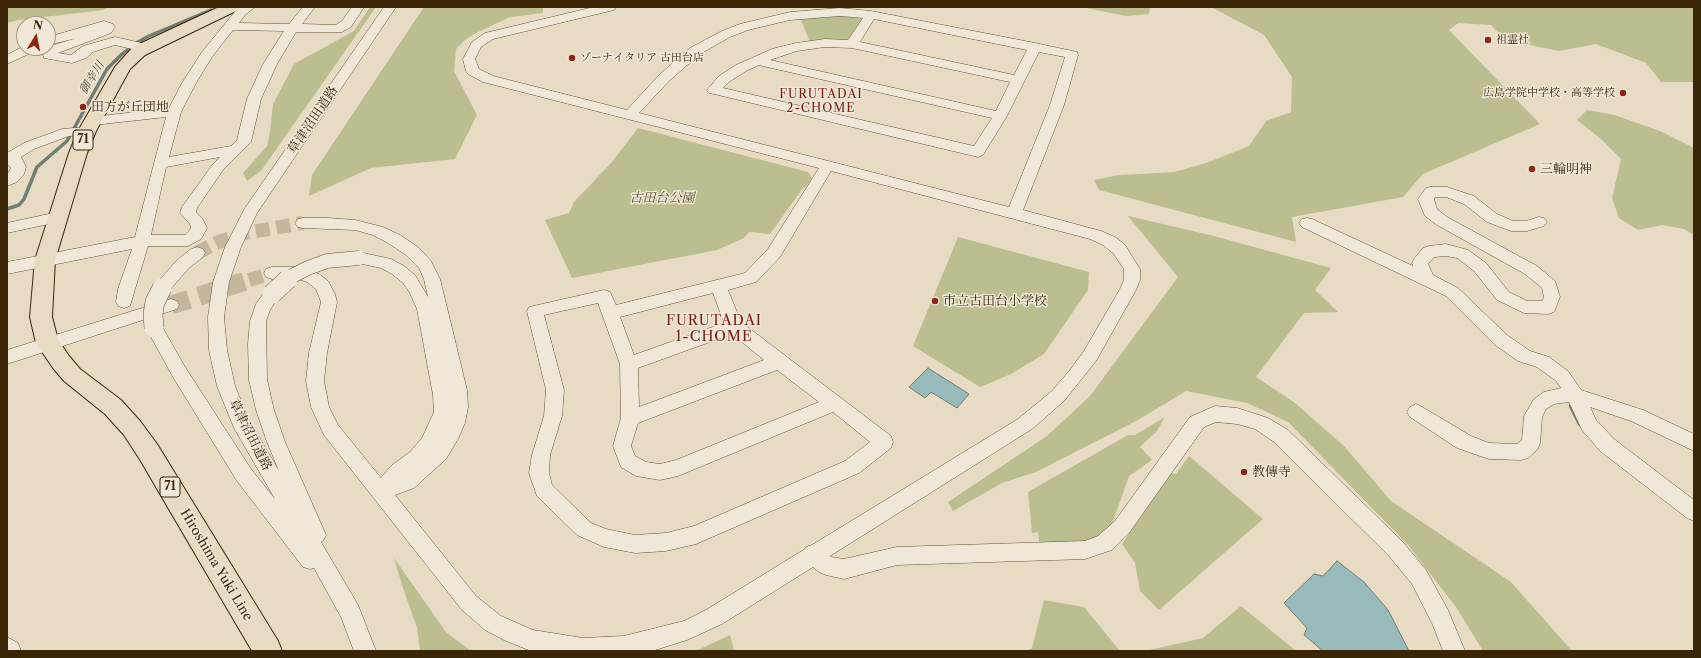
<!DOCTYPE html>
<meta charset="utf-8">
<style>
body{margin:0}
#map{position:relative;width:1701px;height:658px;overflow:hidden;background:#e7dcc3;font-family:"Libre Caslon Text",serif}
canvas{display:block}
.frame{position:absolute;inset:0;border:8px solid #3a2507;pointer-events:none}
.north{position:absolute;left:16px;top:16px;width:40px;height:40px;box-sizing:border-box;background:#efe8d8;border:1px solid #a79a84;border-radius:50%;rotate:10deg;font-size:11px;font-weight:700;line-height:16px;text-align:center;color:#3a2507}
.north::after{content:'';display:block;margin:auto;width:14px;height:18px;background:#8f2418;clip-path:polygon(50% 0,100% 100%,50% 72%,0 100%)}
</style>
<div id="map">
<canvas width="1701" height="658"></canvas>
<div class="frame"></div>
<div class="north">N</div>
</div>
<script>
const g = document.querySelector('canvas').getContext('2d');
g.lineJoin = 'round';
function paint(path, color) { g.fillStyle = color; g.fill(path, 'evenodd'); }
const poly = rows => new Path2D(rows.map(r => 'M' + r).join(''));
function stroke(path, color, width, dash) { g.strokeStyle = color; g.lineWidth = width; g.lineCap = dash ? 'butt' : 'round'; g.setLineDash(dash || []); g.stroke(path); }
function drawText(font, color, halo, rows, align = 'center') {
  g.font = font + ' "Libre Caslon Text","Noto Serif JP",serif'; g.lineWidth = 3; g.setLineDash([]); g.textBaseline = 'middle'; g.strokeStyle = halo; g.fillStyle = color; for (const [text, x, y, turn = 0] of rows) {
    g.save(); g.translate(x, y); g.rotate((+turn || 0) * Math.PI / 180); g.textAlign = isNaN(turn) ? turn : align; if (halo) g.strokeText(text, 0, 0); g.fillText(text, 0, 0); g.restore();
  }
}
const green = poly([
 [7,7,108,7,103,10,19,20,7,23],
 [370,7,376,7,261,171,247,181,243,173,267,146,270,132,273,104,294,64,354,31],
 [424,7,543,7,543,13,510,17,476,33,465,40,456,49,454,71,477,115,455,159,371,168,309,196,312,175],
 [1081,7,1150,7,1149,14,1126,16],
 [1211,7,1694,7,1694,82,1661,82,1646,63,1596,44,1559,51,1505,40,1491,25,1458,23,1449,30,1540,124,1423,174,1403,197,1292,217,1296,242,1099,190,1094,180,1119,175,1175,172,1209,162,1249,146,1266,121,1291,112,1292,77,1264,35],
 [820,16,844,16,859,17,863,20,850,38,844,40,810,42,800,18],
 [1587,110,1614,115,1660,131,1694,148,1694,235,1684,229,1662,225,1638,230,1619,218,1612,198,1621,159,1601,139,1577,120],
 [638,128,808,172,812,178,806,187,803,188,770,234,749,232,744,238,717,250,572,278,545,220,569,213,574,202,611,163],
 [1128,216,1210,235,1331,268,1315,290,1338,312,1304,313,1256,377,1295,403,1344,446,1391,501,1511,582,1572,651,1483,651,1456,607,1408,545,1288,422,1247,403,1186,391,1138,420,1036,472,1002,483,953,511,948,502,1047,436,1090,396,1178,277],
 [958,237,1089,272,1088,290,1044,354,1011,374,980,387,913,346],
 [1165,417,1157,431,1140,447,1152,460,1129,476,1112,524,1099,541,1040,549,1038,532,1032,533,1028,492,1128,435,1135,435],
 [1189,456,1263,519,1159,610,1140,591,1135,563,1122,544,1170,473,1176,474],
 [394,558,446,632,471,651,420,651,417,628,402,585],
 [1044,600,1084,607,1120,651,1027,651,1032,648],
 [1241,606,1296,651,1145,651,1203,638],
 [730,635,734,651,697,651,700,649]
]);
const water = poly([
 [928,368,969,394,957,408,931,392,925,398,909,387,928,368],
 [1337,561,1364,582,1388,610,1409,651,1323,651,1304,635,1307,628,1284,603,1314,574,1323,576,1337,561]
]);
const streamFar1 = poly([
 [7,209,19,205,24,199,37,167,67,141,107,69,121,55,138,42,149,36,211,10]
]);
const stream = poly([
 [1571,406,1580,424]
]);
const minorTunnelFar1 = poly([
 [197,253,216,243,245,233,303,223],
 [249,280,272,273]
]);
const minorTunnel = poly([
 [171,305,252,279]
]);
const minor = poly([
 [241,7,255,7,245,15,239,23,289,24,303,7,315,7,302,24,336,25,342,21,352,7,364,7,351,27,342,32,296,32,277,64,261,99,251,142,223,170,197,208,196,212,202,218,207,228,201,239,188,246,148,246,130,306,124,308,118,306,116,302,118,289,132,249,7,274,7,262,135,237,166,117,93,125,88,124,86,121,88,118,93,117,169,108,182,83,202,52,237,9,241,7],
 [233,30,284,31,263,64,247,99,237,140,231,146,169,157,181,112,196,83,212,57,233,30],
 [220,157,213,164,182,207,180,213,190,224,191,228,189,231,185,235,151,235,166,167,220,157],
 [384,7,396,7,257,213,241,247,229,282,224,317,227,350,235,386,249,420,279,471,267,442,256,410,249,380,248,344,250,321,256,304,266,290,272,288,278,290,280,294,270,310,266,321,267,380,274,410,285,442,326,535,323,541,321,542,358,605,376,651,354,651,341,617,314,568,310,569,303,567,237,481,173,377,146,328,148,323,154,322,160,323,185,367,251,469,275,499,234,428,217,386,209,350,208,317,213,282,225,247,245,208,384,7],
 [594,7,616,7,614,10,493,39,481,47,475,59,479,69,493,76,627,110,660,74,690,48,722,31,740,24,790,12,840,8,871,11,1035,43,1077,52,1078,55,1064,105,1023,210,1101,231,1115,237,1125,245,1140,269,1140,280,1136,290,1096,361,1064,401,1032,429,830,556,831,557,844,559,897,547,1085,541,1098,536,1115,521,1190,417,1215,406,1237,408,1268,418,1288,430,1403,542,1426,570,1448,610,1465,651,1443,651,1432,623,1412,584,1389,556,1274,442,1255,429,1237,424,1216,422,1204,427,1129,533,1112,550,1085,559,897,565,844,579,826,575,819,572,813,567,722,624,687,640,652,651,531,651,504,640,485,630,462,610,324,435,311,407,306,381,309,353,321,302,316,289,307,282,298,279,272,279,266,277,264,273,266,269,272,267,300,267,319,274,328,281,335,294,337,302,327,353,324,381,329,407,338,425,381,478,392,465,410,452,422,438,434,412,433,395,417,309,410,293,403,283,392,274,381,268,353,262,351,258,353,254,359,252,391,259,404,266,415,275,428,297,424,279,419,268,406,255,388,243,373,235,355,230,303,228,298,227,295,223,298,219,303,218,328,218,355,220,383,227,400,235,418,247,431,261,440,279,467,390,468,407,465,423,458,439,446,459,414,488,395,495,476,596,501,616,533,630,583,638,624,636,684,621,706,610,805,549,806,547,812,545,1018,419,1052,391,1070,370,1084,351,1120,289,1124,280,1124,269,1113,253,1103,245,1090,239,831,171,780,257,756,282,728,290,741,322,891,436,893,442,891,448,859,473,696,544,666,551,635,553,604,547,577,535,537,496,529,473,532,455,544,416,546,390,527,311,529,307,604,290,610,292,616,305,745,273,768,249,819,168,483,82,468,74,466,71,463,59,472,42,485,33,594,7],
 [840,16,863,18,848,40,825,39,796,43,772,49,736,65,719,76,707,90,709,93,714,94,978,157,983,155,1007,116,1039,52,1065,57,1050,105,1009,207,639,113,670,80,700,54,730,37,748,30,790,20,840,16],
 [874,19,1027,50,1014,75,860,42,874,19],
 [825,47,852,48,1010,82,996,111,770,60,797,51,825,47],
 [759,65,767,67,992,118,974,146,723,88,729,82,746,71,759,65],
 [713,293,724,323,634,355,620,317,713,293],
 [598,303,620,364,621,418,613,446,621,467,636,476,660,480,678,476,833,412,870,442,845,461,694,526,666,533,635,535,606,529,591,523,552,485,549,473,550,455,562,416,564,390,544,315,598,303],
 [732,334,764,360,639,407,638,368,732,334],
 [777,370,819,402,676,460,660,464,646,462,635,456,631,446,638,423,777,370],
 [104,21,113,24,115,27,111,33,58,53,71,55,83,46,115,37,150,45,151,48,150,51,145,52,115,45,93,52,86,58,72,63,44,58,43,55,50,46,77,38,48,45,48,37,104,21],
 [24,46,24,48,36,48,35,51,7,64,7,55,24,46],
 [87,127,92,128,94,131,92,134,69,136,34,149,21,157,26,167,24,174,17,182,7,186,7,175,11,168,7,164,7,153,24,143,62,129,87,127],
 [1431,187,1447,187,1474,196,1497,214,1513,221,1526,221,1539,217,1544,218,1547,222,1544,226,1527,231,1511,231,1487,222,1464,204,1446,197,1435,197,1434,199,1437,209,1447,217,1537,266,1555,281,1560,297,1554,312,1548,314,1524,313,1497,300,1474,271,1457,258,1446,256,1434,257,1428,264,1433,275,1458,288,1507,335,1530,351,1549,357,1568,371,1581,390,1643,410,1694,434,1694,451,1631,421,1590,407,1596,420,1614,439,1694,500,1694,521,1687,518,1600,451,1582,430,1569,402,1554,404,1546,409,1542,417,1540,443,1538,449,1528,458,1521,460,1489,459,1457,448,1410,417,1407,412,1410,407,1416,404,1422,407,1471,436,1489,443,1517,444,1522,440,1524,416,1534,399,1544,392,1561,388,1556,381,1537,367,1518,361,1495,345,1446,296,1302,227,1299,223,1302,219,1307,218,1312,219,1413,266,1412,263,1414,259,1423,248,1429,246,1446,244,1468,250,1486,263,1509,292,1527,301,1542,301,1544,297,1542,288,1525,274,1437,225,1425,216,1418,199,1426,188,1431,187],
 [58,212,63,213,66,217,63,221,7,233,7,223,58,212],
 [197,247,203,249,205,253,203,257,189,268,168,292,162,294,156,292,154,288,156,284,177,260,191,249,197,247],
 [171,299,177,301,179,305,177,309,7,364,7,350,171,299],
 [7,637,18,643,21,651,7,651,7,637]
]);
const major = poly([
 [219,7,240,7,238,10,145,55,130,69,96,131,87,153,55,260,52,317,58,340,69,356,80,369,121,400,140,421,157,444,278,641,282,651,252,651,139,458,124,435,105,414,64,381,53,368,36,343,30,317,35,260,69,153,78,131,115,67,133,47,219,7]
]);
const minorBridgeFar1 = poly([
 [287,280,292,276,308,268,327,261,359,258]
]);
const minorBridge = poly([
 [272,294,288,279],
 [154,328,153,314,155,302,162,288]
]);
const markers = [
 [1488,40,4,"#8f2418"],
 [572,58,4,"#8f2418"],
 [1623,93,4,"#8f2418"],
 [83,107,4,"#8f2418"],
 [1532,169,4,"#8f2418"],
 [935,301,4,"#8f2418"],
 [1244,472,4,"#8f2418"]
];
const farPoinames = [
 ["祖霊社",1496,40],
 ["ゾーナイタリア 古田台店",580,58],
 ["広島学院中学校・高等学校",1615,93,"right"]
];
const farWaternames = [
 ["御幸川",92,78,-58]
];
const farNeighbourhoodnames = [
 ["FURUTADAI",821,95],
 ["2-CHOME",821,109]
];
const shields = [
 [83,140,20],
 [170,487,20]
];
const shieldNames = [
 ["71",83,140],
 ["71",170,487]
];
const poiNames = [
 ["田方が丘団地",91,107],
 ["三輪明神",1540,169],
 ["市立古田台小学校",943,301],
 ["教傳寺",1252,472]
];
const streetNames = [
 ["草津沼田道路",313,120,-56],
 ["草津沼田道路",250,435,63],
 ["Hiroshima Yuki Line",216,565,59]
];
const parkNames = [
 ["古田台公園",662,198]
];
const neighbourhoodNames = [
 ["FURUTADAI",714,321],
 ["1-CHOME",714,337]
];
paint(green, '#bcbe8f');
paint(water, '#98babb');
stroke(water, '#727e73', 1);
stroke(streamFar1, '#727e73', 3.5);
stroke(stream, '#727e73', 4.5);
stroke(minorTunnelFar1, '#c4b79d', 14, [14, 7]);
stroke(minorTunnel, '#c4b79d', 19, [19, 10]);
stroke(minor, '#655336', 1);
stroke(major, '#3a2507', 2);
paint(minor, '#efe8d8');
paint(major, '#e7dcc3');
stroke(minorBridgeFar1, '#655336', 15, []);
stroke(minorBridge, '#655336', 20, []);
stroke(minorBridgeFar1, '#efe8d8', 14);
stroke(minorBridge, '#efe8d8', 19);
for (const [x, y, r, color] of markers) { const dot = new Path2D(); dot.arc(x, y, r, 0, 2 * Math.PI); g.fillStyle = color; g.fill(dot); stroke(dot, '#efe8d8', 1.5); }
drawText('11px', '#3a2507', '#efe8d8', farPoinames, 'left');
drawText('italic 12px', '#524a34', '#efe8d8', farWaternames);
g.letterSpacing = '1px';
drawText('12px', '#7a1f14', '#efe8d8', farNeighbourhoodnames);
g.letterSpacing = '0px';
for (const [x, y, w] of shields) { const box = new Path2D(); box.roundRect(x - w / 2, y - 10, w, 20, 3); g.fillStyle = '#efe8d8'; g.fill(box); stroke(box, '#3a2507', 1); }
drawText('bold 12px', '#3a2507', null, shieldNames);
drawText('13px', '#3a2507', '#efe8d8', poiNames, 'left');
drawText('13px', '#3a2507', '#efe8d8', streetNames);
drawText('italic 13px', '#5a4b29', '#efe8d8', parkNames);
g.letterSpacing = '1px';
drawText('14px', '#7a1f14', '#efe8d8', neighbourhoodNames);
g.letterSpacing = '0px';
</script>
